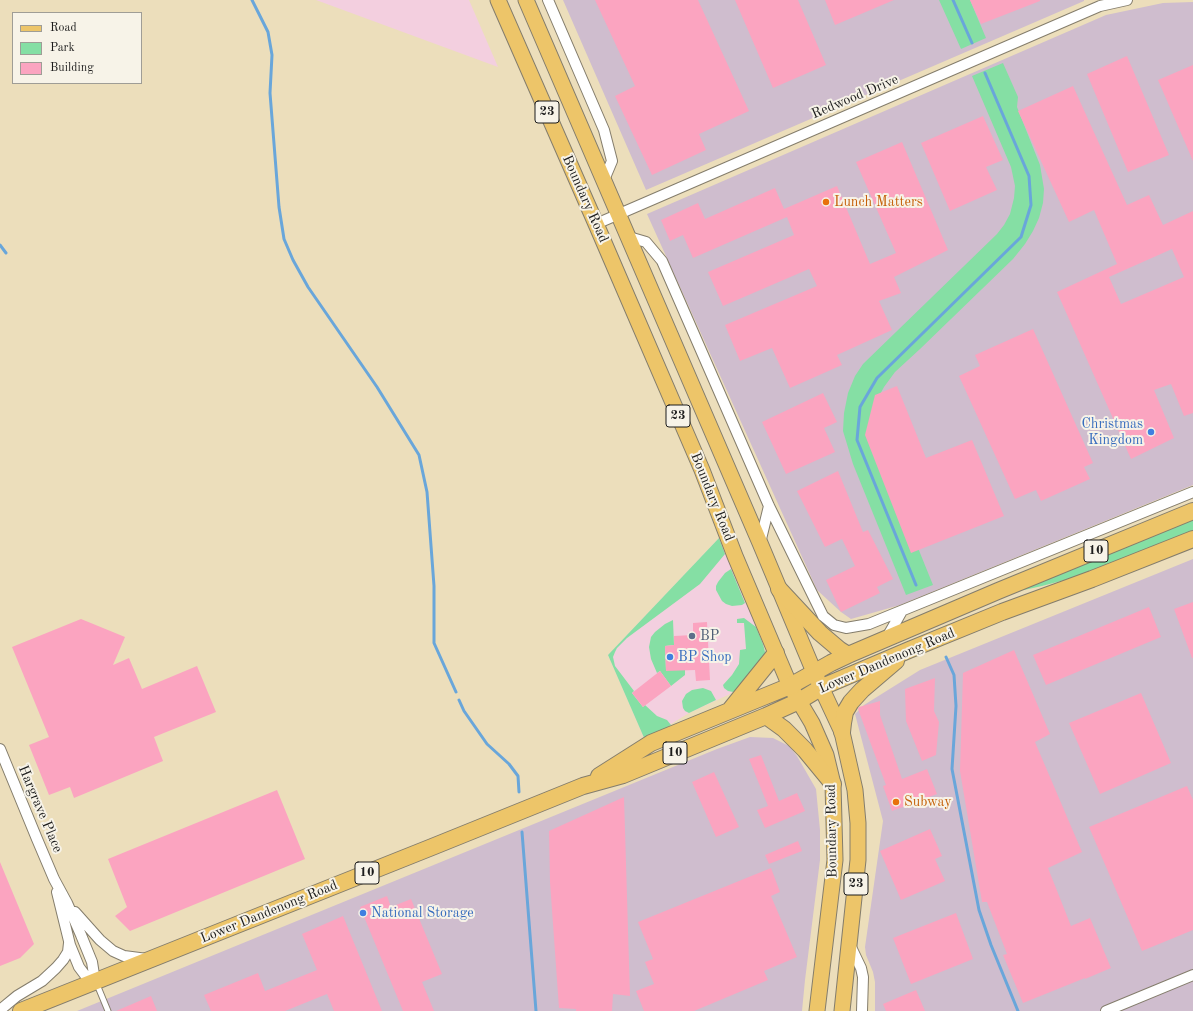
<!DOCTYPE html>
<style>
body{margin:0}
#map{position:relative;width:1193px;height:1011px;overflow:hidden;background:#ecdebb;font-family:"Old Standard TT",serif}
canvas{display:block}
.legend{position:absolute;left:12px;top:12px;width:130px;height:72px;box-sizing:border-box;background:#f7f3e8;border:1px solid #9f9d96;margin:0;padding:5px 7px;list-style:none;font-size:12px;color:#1c1c1c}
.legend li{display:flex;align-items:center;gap:8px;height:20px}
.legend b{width:20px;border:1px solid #9f9d96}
</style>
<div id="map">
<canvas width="1193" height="1011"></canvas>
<ul class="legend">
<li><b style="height:5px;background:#edc569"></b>Road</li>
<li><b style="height:11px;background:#85dfa4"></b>Park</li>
<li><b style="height:11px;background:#fba4c0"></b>Building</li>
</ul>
</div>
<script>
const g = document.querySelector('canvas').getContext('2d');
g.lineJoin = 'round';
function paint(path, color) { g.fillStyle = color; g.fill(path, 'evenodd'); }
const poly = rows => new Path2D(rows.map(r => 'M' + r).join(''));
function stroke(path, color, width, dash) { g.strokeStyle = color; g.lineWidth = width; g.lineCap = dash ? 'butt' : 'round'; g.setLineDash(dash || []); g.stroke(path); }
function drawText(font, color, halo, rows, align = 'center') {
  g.font = font + ' "Old Standard TT",serif'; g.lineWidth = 4; g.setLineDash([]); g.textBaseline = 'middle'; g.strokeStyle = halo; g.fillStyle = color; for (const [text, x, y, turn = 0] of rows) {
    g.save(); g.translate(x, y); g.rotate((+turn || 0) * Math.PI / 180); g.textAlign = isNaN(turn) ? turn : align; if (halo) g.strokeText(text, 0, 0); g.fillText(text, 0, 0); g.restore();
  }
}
const built = poly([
 [316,0,469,0,498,67],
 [719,538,763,644,765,652,738,688,728,695,689,713,645,740,608,655]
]);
const industrial = poly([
 [563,0,1084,0,1084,1,646,190],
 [1193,2,1193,485,900,605,851,619,841,612,817,590,647,214,1106,15,1163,3],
 [1193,559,1193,1011,875,1011,875,982,873,972,866,955,865,947,883,821,855,714,864,705,920,670],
 [750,737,773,738,789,746,797,756,816,789,820,830,820,860,805,980,802,1011,77,1011,717,749]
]);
const green = poly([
 [939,0,970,0,986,38,961,49],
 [1003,63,1018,97,1017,107,1040,165,1044,189,1043,203,1039,218,1033,231,1025,244,1013,259,920,349,895,372,884,387,876,402,880,454,933,585,906,595,853,464,843,431,844,413,848,393,855,376,863,364,997,234,1004,225,1010,214,1014,198,1015,186,1011,167,972,76],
 [1193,515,1193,533,1076,577,1042,586,1024,590,1022,589],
 [719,538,725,554,700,584,627,638,617,648,615,652,613,657,615,666,634,691,632,693,643,707,645,705,657,716,667,720,671,725,645,740,608,655],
 [731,569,745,603,742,605,732,606,726,604,722,601,716,590,716,586,718,582,725,573],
 [744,618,756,627,763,644,765,652,764,659,738,688,733,692,728,691,724,688,723,685,732,675,739,664,740,650,746,649,744,623,737,623,737,619],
 [673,620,674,645,665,646,666,670,685,670,685,675,671,686,660,671,657,673,651,659,649,647,651,637,655,632,665,624],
 [703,688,711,691,716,700,689,713,685,711,683,708,682,701,686,694,692,690]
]);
const stream = poly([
 [252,0,268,32,272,55,270,93,279,207,284,239,293,260,308,287,377,387,419,455,427,492,434,586,434,643,456,692],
 [953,0,972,43],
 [0,245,6,253],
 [916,585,857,440,860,407,877,378,1021,237,1031,205,1029,176,985,73],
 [946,657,954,675,956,706,952,769,979,910,991,945,1018,1011],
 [459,700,464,711,487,744,509,764,518,776,519,792],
 [522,832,536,1011]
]);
const building = poly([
 [595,0,698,0,749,111,699,134,706,150,652,175,615,96,635,86],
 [735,0,798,0,826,65,773,88],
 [825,0,894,0,835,25],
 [970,0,1040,0,1040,1,981,24],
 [1127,56,1169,155,1128,172,1087,74],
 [1193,65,1193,161,1158,80],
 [1073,86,1127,205,1149,195,1163,225,1193,211,1193,413,1184,416,1171,384,1154,390,1174,438,1131,459,1057,292,1117,264,1094,210,1069,222,1018,111],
 [1172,249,1184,277,1121,304,1109,277],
 [983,116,1003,160,986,167,997,190,950,211,921,143],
 [902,142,948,250,894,277,901,293,879,301,892,330,837,355,842,365,790,388,772,348,740,361,725,325,817,286,809,269,723,306,708,272,794,235,787,217,693,258,683,235,670,241,661,220,698,203,705,219,775,188,784,209,837,186,870,264,896,253,856,162],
 [1033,329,1093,463,1084,467,1090,479,1041,501,1036,490,1015,499,959,376,980,366,975,355],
 [897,386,926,458,972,440,1004,516,911,553,865,435,875,395],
 [823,393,837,422,824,428,835,452,786,474,762,422],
 [838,471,863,532,868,530,893,579,877,587,880,593,841,612,826,580,855,566,842,539,825,547,797,491],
 [1193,602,1193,658,1192,658,1174,609],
 [1149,607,1161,637,1046,685,1033,655],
 [81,619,125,637,113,665,129,658,142,689,197,666,216,712,154,737,163,761,74,798,70,787,49,795,29,745,49,737,12,647],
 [707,622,710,680,696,681,695,670,666,671,665,646,674,645,674,636,693,635,693,623],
 [1014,650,1050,734,1035,742,1082,852,1048,868,1071,926,1090,918,1111,968,1085,979,1085,978,1023,1003,1003,955,1007,954,987,902,982,902,960,771,963,673],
 [660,671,671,686,643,707,632,693],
 [935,678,934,711,939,722,936,755,922,761,906,721,905,689],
 [1141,693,1171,763,1100,794,1069,723],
 [880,701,880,715,902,779,927,769,937,794,892,811,883,786,886,785,858,709,859,707],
 [761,755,779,801,797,793,805,811,765,828,757,810,768,806,749,759],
 [714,772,739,827,716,837,692,782],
 [1187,786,1193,800,1193,930,1142,951,1089,827],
 [277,790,305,859,130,931,115,916,127,907,108,859],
 [624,797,630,996,613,994,612,1011,576,1011,576,1009,559,1008,550,882,549,831],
 [930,829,942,856,935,859,945,881,901,900,880,851],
 [798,841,802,851,769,864,765,855],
 [0,862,34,944,20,958,0,966],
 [771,868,780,892,771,896,797,957,764,971,768,980,694,1011,644,1011,636,991,654,984,645,962,653,959,638,922],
 [387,896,391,907,411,899,442,974,422,982,434,1011,403,1011,360,907],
 [956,913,973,959,911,984,893,938],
 [343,916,382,1011,334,1011,327,994,285,1011,211,1011,204,995,258,973,265,991,317,970,302,934],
 [916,990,925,1011,886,1011,883,1004],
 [151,996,157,1011,116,1011]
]);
const service = poly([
 [96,982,108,1011]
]);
const minor = poly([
 [548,0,604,130,612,161,604,180],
 [596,224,1100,6,1127,0],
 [629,237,646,242,662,261,769,506,823,616,834,625,846,628,869,624,1193,492],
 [760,543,769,506],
 [886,639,902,611],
 [0,749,37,839,54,879,67,903,81,935,92,962,95,981],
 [57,892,70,945,79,967,85,975,95,981],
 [75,912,100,940,113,951,124,956,147,959],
 [850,945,861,968,863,977,862,1011],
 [0,1010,17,996,42,981,56,968,63,960,68,952,69,943],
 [1106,1011,1193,975]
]);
const primary = poly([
 [498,0,596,224,702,470,735,556,790,686,812,723,826,755,833,784,835,860,817,1011],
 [526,0,760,543,814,672,842,732,855,790,858,823,858,860,842,1011]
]);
const trunk = poly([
 [779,589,820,633,840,650,848,655],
 [730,710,776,653],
 [766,716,784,729,805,750,833,784],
 [842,732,843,723,845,712,851,702,862,690,896,661],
 [599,776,651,743,790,686,831,663,848,655,998,591,1193,511],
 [21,1011,432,847,583,786,623,775,766,716,799,701,822,687,909,650,1002,612,1092,579,1193,539]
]);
const markers = [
 [826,202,4,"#e8710a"],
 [1151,432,4,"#3f7fe0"],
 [692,636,4,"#5c6f8a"],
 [670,657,4,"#3f7fe0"],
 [896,802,4,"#e8710a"],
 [363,913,4,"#3f7fe0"]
];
const shields = [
 [547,112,24],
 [678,416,24],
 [1096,551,24],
 [675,753,24],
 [367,873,24],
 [856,884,24]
];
const shieldNames = [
 ["23",547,112],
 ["23",678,416],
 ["10",1096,551],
 ["10",675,753],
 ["10",367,873],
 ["23",856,884]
];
const streetNames = [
 ["Redwood Drive",855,97,-23],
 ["Boundary Road",585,199,66],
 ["Boundary Road",712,497,68],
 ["Lower Dandenong Road",887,661,-23],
 ["Hargrave Place",40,809,67],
 ["Boundary Road",832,831,-91],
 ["Lower Dandenong Road",269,912,-22]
];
const foodNames = [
 ["Lunch Matters",834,202],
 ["Subway",904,802]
];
const shopNames = [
 ["Christmas",1143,424,"right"],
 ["Kingdom",1143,440,"right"],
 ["BP Shop",678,657],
 ["National Storage",371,913]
];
const serviceNames = [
 ["BP",700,636]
];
paint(built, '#f3cfdf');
paint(industrial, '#cfbdce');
paint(green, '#85dfa4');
stroke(stream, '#69a6da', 3);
paint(building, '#fba4c0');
stroke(service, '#847d6c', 7);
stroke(minor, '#847d6c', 12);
stroke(primary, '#847d6c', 17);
stroke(trunk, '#847d6c', 18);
stroke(service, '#fff', 5);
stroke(minor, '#fff', 10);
stroke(primary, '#edc569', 15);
stroke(trunk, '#edc569', 16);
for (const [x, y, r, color] of markers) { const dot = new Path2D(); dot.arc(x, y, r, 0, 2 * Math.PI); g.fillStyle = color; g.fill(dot); stroke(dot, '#f7f3e8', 1.5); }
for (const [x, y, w] of shields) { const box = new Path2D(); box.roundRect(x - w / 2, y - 11, w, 22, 3); g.fillStyle = '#f7f3e8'; g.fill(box); stroke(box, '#1c1c1c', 1); }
drawText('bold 13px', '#1c1c1c', null, shieldNames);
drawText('14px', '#1c1c1c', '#f7f3e8', streetNames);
drawText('14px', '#c56008', '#f7f3e8', foodNames, 'left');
drawText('14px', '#366cbe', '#f7f3e8', shopNames, 'left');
drawText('14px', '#4e5e75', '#f7f3e8', serviceNames, 'left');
</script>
